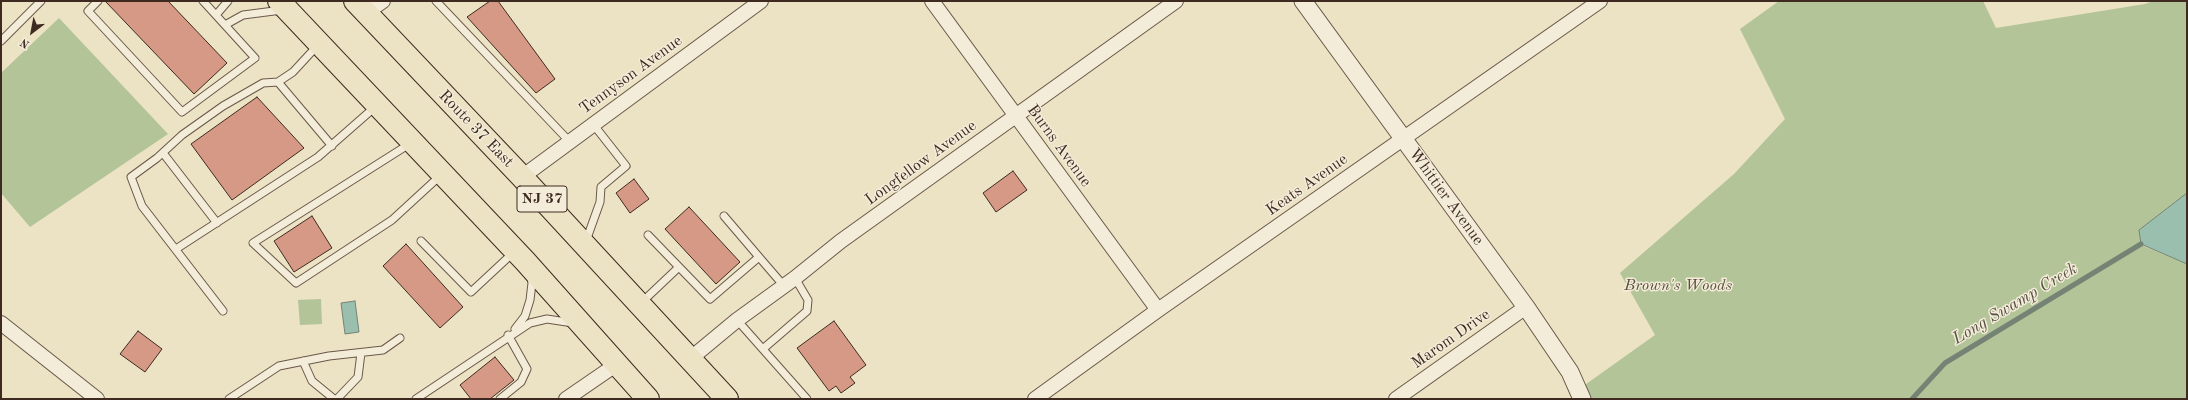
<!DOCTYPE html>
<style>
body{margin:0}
#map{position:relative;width:2188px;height:400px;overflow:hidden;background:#ece2c4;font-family:"Old Standard TT",serif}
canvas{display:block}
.frame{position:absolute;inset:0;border:2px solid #3e2a20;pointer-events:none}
.north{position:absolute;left:12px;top:12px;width:40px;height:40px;-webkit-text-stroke:3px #f3ecd9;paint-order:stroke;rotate:212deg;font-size:11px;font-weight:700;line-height:16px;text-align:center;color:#3e2a20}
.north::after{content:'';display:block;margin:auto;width:14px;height:18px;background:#3e2a20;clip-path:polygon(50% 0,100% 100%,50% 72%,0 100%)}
</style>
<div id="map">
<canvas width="2188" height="400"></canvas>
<div class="frame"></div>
<div class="north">N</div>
</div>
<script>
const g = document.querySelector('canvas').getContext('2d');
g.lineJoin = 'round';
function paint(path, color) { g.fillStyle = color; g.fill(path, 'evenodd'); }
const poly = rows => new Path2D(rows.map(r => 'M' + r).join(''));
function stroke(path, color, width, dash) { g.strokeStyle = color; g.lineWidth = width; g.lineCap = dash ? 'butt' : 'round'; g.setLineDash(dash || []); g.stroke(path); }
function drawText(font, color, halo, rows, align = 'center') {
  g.font = font + ' "Old Standard TT",serif'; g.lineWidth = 3; g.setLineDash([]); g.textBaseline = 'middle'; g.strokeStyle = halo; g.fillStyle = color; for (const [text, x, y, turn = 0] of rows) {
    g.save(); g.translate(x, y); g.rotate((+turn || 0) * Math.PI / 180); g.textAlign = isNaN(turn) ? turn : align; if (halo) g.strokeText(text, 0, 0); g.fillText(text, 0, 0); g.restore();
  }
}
const green = poly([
 [1779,1,1983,1,1996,28,2145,4,2153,1,2187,1,2187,193,2139,230,2141,245,2187,264,2187,399,1586,399,1582,387,1655,335,1620,273,1734,174,1785,119,1740,29],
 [59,18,168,134,30,227,1,193,1,73],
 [321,299,322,324,300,325,298,300]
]);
const water = poly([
 [2187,193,2187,264,2141,244,2139,230,2187,193],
 [355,301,359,332,345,334,341,303,355,301]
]);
const stream = poly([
 [1912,399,1945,363,2141,244]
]);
const building = poly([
 [105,1,168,1,227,63,194,94,105,1],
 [490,1,498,1,555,79,536,93,467,17,490,1],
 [257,97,304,148,232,200,191,144,257,97],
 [1013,171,1027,190,996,212,983,193,1013,171],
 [634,179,649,199,630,213,616,193,634,179],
 [689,207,740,262,716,284,665,229,689,207],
 [312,216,332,248,294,272,274,241,312,216],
 [406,244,463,307,440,328,383,266,406,244],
 [834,321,866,365,850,377,855,383,841,393,836,386,829,391,797,348,834,321],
 [138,331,162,349,145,372,120,354,138,331],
 [495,357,514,380,490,399,471,399,460,385,495,357]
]);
const service = poly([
 [98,1,88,11,182,112,255,58,203,1],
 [436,1,570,142],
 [216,15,228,1],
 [225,25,243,15,282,10],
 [1,41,41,1],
 [278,82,332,146],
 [411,143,253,243,296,283,392,220,441,175],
 [163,153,217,223],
 [648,235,710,299,759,257,724,216],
 [421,241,471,292,514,252],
 [586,241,600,202,601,187,626,166,593,124],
 [176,249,318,157,375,107],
 [759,257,784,286],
 [641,303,679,267],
 [223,311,142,206,131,177,157,158,182,135,223,106,263,83,278,82,293,72,317,46],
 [737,320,807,399],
 [515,329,525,316,530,300,532,283,531,278],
 [764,348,807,311,808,300,795,278],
 [303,361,312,381,334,399],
 [229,399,279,366,329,356,383,350,400,338],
 [337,399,358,377,361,353],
 [416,399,530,323,547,319,573,323],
 [500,399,521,382,527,369,508,335]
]);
const minor = poly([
 [932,1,1158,310],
 [366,13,383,1],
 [522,177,761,1],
 [1,323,97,399],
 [690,359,737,320,795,278,841,241,1176,1],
 [566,399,617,364],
 [1035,399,1158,310,1600,1],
 [1396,399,1526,307]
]);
const tertiary = poly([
 [1303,1,1526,307,1570,372,1582,399]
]);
const trunk = poly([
 [279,1,525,261,648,399],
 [355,1,522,177,727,399]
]);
const shields = [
 [542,199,50]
];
const shieldNames = [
 ["NJ 37",542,199]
];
const streetNames = [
 ["Tennyson Avenue",631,75,-36],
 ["Route 37 East",476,129,46],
 ["Burns Avenue",1059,146,54],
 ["Longfellow Avenue",921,163,-36],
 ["Keats Avenue",1307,185,-35],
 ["Whittier Avenue",1446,197,54],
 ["Marom Drive",1451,339,-35]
];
const parkNames = [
 ["Brown's Woods",1678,286]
];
const waterNames = [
 ["Long Swamp Creek",2015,304,-31]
];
paint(green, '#b2c498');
paint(water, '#9abfae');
stroke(water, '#758375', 1);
stroke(stream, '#758375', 5);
paint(building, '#d59985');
stroke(building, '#3e2a20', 1);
stroke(service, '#6a5849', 9);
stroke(minor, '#6a5849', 16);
stroke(tertiary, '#6a5849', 19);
stroke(trunk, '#3e2a20', 24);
stroke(service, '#f3ecd9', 7);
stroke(minor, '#f3ecd9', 14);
stroke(tertiary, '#f3ecd9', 17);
stroke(trunk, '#ece2c4', 22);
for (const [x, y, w] of shields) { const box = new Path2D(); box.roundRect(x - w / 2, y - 13, w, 26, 3); g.fillStyle = '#f3ecd9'; g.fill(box); stroke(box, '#3e2a20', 1); }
drawText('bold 15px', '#3e2a20', null, shieldNames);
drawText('16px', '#3e2a20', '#f3ecd9', streetNames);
drawText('italic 16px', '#5b503e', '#f3ecd9', parkNames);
drawText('italic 17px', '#554f44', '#f3ecd9', waterNames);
</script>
